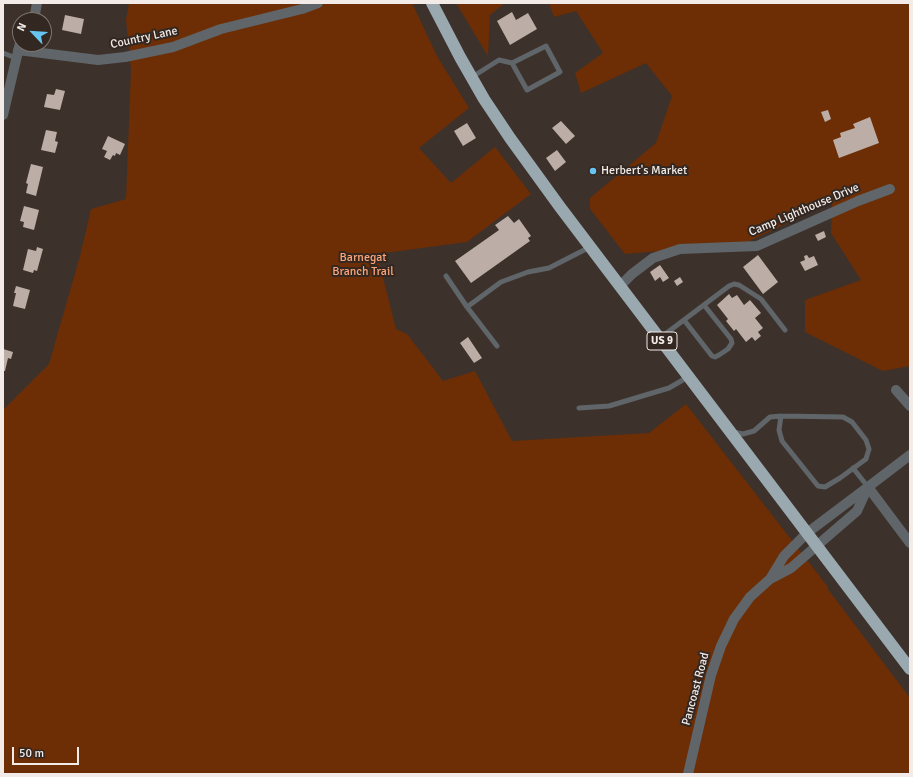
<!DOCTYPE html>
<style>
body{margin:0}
#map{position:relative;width:913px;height:777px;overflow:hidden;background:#3c312b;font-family:Signika,sans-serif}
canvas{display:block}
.frame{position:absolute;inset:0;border:4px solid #f3ebe7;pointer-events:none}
.north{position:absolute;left:12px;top:12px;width:40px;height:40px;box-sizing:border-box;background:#322721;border:1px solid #7f7570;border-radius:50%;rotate:295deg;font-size:11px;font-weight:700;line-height:16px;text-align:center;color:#f3ebe7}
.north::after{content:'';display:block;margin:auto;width:14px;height:18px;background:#67c4f0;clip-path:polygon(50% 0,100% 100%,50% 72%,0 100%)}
.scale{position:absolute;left:12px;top:747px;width:67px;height:18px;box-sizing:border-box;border:2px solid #f3ebe7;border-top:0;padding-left:5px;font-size:12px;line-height:14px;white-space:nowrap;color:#f3ebe7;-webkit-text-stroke:3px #322721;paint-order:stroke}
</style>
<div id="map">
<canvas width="913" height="777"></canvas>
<div class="frame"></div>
<div class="north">N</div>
<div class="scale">50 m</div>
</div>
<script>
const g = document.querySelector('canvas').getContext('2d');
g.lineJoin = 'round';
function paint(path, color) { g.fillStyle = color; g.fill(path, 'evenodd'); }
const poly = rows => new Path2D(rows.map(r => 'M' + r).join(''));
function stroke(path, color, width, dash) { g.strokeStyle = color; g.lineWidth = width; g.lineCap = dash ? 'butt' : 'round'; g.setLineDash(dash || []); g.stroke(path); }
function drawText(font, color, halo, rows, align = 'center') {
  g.font = font + ' Signika,sans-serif'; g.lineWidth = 4; g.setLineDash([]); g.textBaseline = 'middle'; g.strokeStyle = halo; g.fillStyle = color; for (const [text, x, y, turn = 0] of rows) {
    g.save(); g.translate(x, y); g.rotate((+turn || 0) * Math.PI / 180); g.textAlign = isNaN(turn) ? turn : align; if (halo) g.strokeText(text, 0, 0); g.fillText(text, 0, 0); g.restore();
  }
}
const green = poly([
 [129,3,412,3,437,56,469,108,419,148,451,183,495,147,531,194,467,242,377,254,396,329,407,334,443,381,475,371,512,441,649,433,686,404,828,587,827,588,910,698,910,774,3,774,3,410,49,364,80,256,91,209,126,199,131,70,126,20],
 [456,3,505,3,490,15,488,56],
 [549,3,910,3,910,366,883,371,805,332,805,300,861,280,831,233,832,202,743,244,625,254,590,209,590,198,656,143,672,96,646,63,581,93,575,73,603,53,576,11,554,17]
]);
const building = poly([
 [512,12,516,20,528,13,537,29,510,45,497,21],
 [65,15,84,19,81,34,62,30],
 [56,89,65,91,60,110,44,107,47,94,54,95],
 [828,110,831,119,825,122,821,112],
 [870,117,879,143,839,158,833,140,841,137,840,133,855,128,853,124],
 [561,121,575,136,566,144,552,128],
 [467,123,476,138,463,146,454,131],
 [46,130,57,132,55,141,58,142,55,153,41,150],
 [108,136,125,144,120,155,116,153,115,156,113,155,110,160,104,157,107,151,102,149],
 [557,150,566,162,555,171,546,158],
 [31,164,43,167,36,196,26,193,28,184,26,183],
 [24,206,39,210,34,230,23,227,24,222,20,221],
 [508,216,514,223,519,219,531,236,528,238,530,241,471,283,455,261,499,230,495,225],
 [824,231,826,237,818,241,815,235],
 [37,247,43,249,37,271,34,270,33,273,23,270,28,249,36,251],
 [758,255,778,282,763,294,743,267],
 [807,255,809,258,814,256,818,265,805,271,800,262,805,260,804,256],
 [660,265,669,278,663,282,660,277,655,281,650,272],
 [680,277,683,282,677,286,674,281],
 [16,286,30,290,25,309,13,306,16,293,14,293],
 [729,294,732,298,737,295,744,305,750,300,761,313,755,318,763,328,758,332,761,336,755,341,752,337,746,342,736,329,734,331,726,321,728,319,717,305],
 [468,337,482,358,474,363,460,343],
 [3,349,13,352,11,359,8,358,5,371,3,371]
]);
const lane = poly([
 [3,53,16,58],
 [472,77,499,60,512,63,546,46,560,72,527,90,512,63],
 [446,276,467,307,497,346],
 [467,307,501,282,528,272,549,268,590,247],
 [684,320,712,356,715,357,719,355,728,349,732,343,731,339,704,305],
 [660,338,729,286,734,284,739,285,761,299,785,330],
 [579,408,609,406,669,388,688,377],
 [733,432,743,434,754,431,770,417,781,416,843,417,852,422,866,440,869,449,866,459,840,478,825,487,818,486,782,441,779,430,781,416],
 [853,468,868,487]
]);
const street = poly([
 [30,20,35,14,37,3],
 [18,50,98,60,125,57,173,47,221,29,302,9,318,3],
 [3,115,20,43],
 [620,286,632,274,653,258,680,249,757,246,858,201,890,189],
 [896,390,910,406],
 [868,487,857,511,791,568,770,579,784,556,807,533,868,487,910,455],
 [868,487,910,543],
 [688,774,711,675,721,646,734,619,750,597,770,579]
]);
const highway = poly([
 [432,3,460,57,484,99,510,138,560,207,910,669]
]);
const markers = [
 [593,171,4,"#67c4f0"]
];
const shields = [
 [662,341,30]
];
const shieldNames = [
 ["US 9",662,341]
];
const streetNames = [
 ["Country Lane",144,38,-12],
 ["Camp Lighthouse Drive",804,210,-23],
 ["Pancoast Road",696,689,-75]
];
const poiNames = [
 ["Herbert's Market",601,171]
];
const parkNames = [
 ["Barnegat",363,258],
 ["Branch Trail",363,272]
];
paint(green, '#6d2e06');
paint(building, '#bcada6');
stroke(lane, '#5f6568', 5);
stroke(street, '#5f6568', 10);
stroke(highway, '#9aa8b0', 12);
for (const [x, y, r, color] of markers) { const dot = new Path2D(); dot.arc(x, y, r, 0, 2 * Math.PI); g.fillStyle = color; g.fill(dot); stroke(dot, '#322721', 1.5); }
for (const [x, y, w] of shields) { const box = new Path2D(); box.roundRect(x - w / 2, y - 9, w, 18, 3); g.fillStyle = '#322721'; g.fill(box); stroke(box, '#f3ebe7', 1); }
drawText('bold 11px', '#f3ebe7', null, shieldNames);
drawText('12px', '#f3ebe7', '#322721', streetNames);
drawText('12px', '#f3ebe7', '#322721', poiNames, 'left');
drawText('12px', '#fea679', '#322721', parkNames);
</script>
